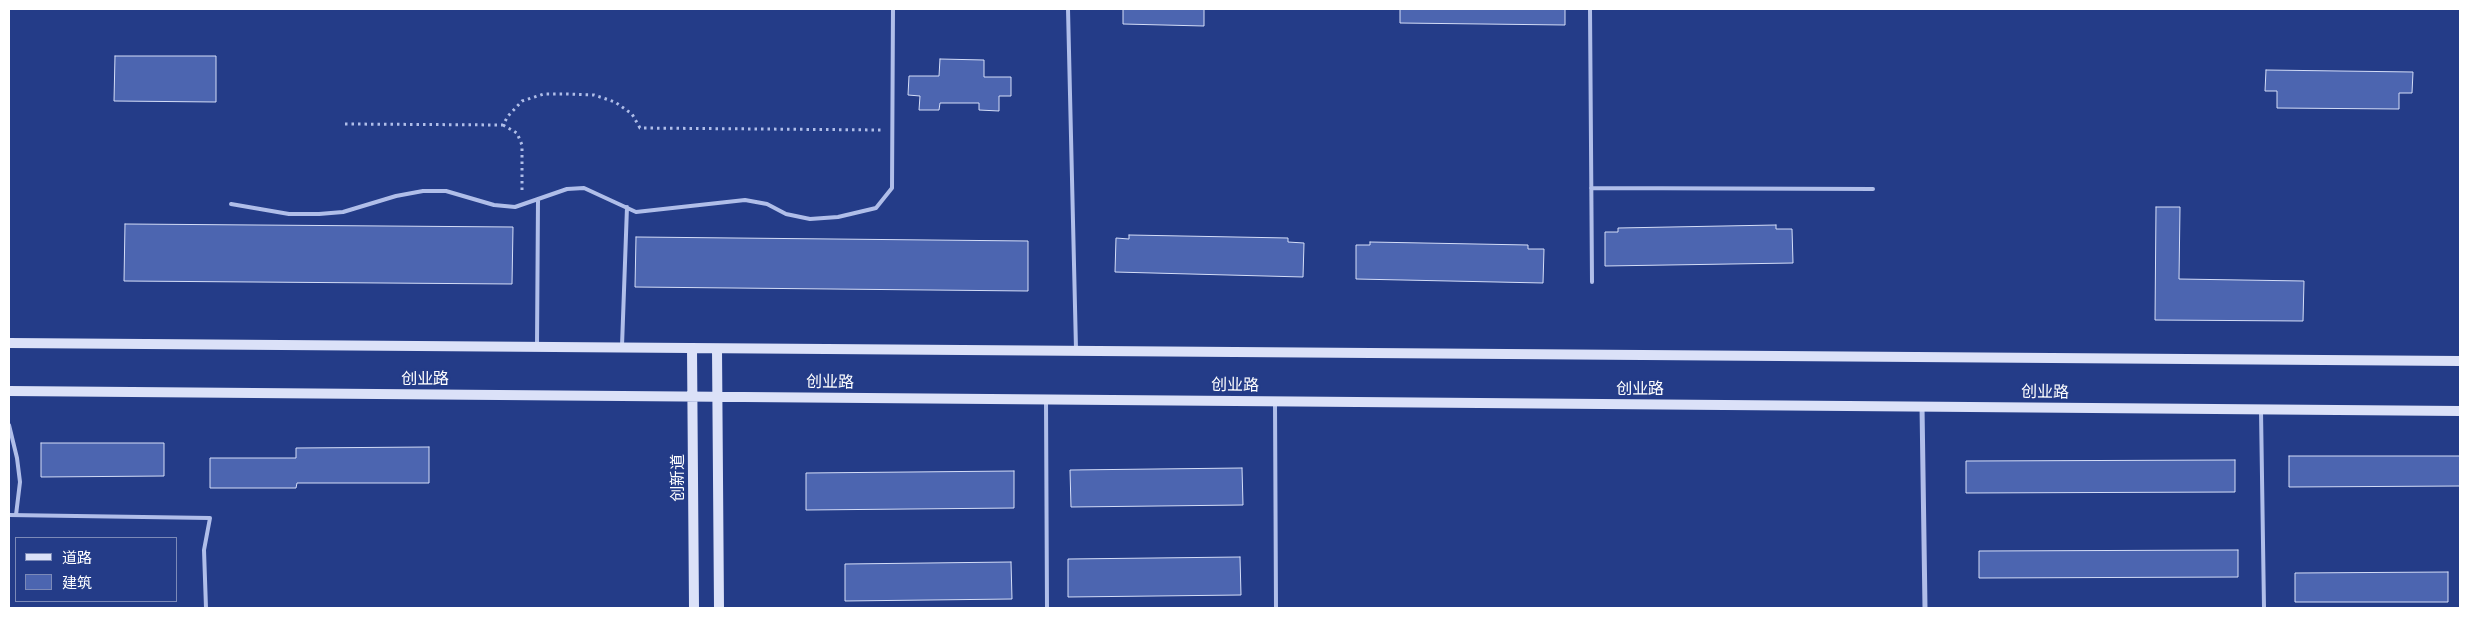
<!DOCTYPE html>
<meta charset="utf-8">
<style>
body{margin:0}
#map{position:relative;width:2469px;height:617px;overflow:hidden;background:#243c88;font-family:Lato,"Noto Sans SC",sans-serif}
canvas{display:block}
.frame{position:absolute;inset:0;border:10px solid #fff;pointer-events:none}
.legend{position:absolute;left:15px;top:537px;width:162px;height:65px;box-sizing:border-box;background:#243c88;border:1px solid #7c8ab8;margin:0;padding:6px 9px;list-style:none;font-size:15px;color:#fff}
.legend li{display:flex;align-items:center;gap:10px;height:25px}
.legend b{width:25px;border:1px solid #7c8ab8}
</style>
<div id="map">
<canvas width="2469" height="617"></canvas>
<div class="frame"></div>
<ul class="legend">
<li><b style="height:6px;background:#dbe1f8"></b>道路</li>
<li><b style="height:14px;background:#4c65b0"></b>建筑</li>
</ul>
</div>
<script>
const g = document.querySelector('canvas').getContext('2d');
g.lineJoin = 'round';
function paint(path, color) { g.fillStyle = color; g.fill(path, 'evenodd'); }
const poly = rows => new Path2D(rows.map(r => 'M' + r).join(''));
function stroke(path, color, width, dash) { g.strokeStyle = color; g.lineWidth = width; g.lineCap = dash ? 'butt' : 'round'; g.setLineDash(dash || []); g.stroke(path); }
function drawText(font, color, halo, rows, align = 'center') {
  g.font = font + ' Lato,"Noto Sans SC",sans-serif'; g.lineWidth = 4.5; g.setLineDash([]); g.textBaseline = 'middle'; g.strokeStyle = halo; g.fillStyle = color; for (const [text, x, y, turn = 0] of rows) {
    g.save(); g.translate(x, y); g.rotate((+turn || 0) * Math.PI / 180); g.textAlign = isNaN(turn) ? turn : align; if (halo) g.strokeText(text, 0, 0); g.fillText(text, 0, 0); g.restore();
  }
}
const building = poly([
 [1123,9,1204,9,1204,26,1123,24,1123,9],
 [1400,9,1565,9,1565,25,1400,23,1400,9],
 [115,56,216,56,216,102,114,101,115,56],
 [940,59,984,60,984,77,1011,77,1011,96,999,96,999,111,979,110,979,103,940,103,939,110,919,110,920,96,908,95,909,76,939,76,940,59],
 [2266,70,2413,72,2412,93,2399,93,2399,109,2277,108,2277,91,2265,91,2266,70],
 [2156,207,2180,207,2179,279,2304,281,2303,321,2155,320,2156,207],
 [125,224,513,227,512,284,124,281,125,224],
 [1776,225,1776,229,1792,229,1793,263,1605,266,1605,232,1618,232,1618,228,1776,225],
 [1129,235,1288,238,1288,242,1304,243,1303,277,1115,272,1116,238,1129,239,1129,235],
 [636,237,1028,241,1028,291,635,287,636,237],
 [1370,242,1528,245,1528,249,1544,249,1543,283,1356,279,1356,245,1370,245,1370,242],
 [41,443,164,443,164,476,41,477,41,443],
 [429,447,429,483,297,483,296,488,210,488,210,458,296,458,296,448,429,447],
 [2289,456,2460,456,2460,486,2289,487,2289,456],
 [2235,460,2235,492,1966,493,1966,461,2235,460],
 [1242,468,1243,505,1071,507,1070,470,1242,468],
 [1014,471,1014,508,806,510,806,473,1014,471],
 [2238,550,2238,577,1979,578,1979,551,2238,550],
 [1240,557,1241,595,1068,597,1068,559,1240,557],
 [1011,562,1012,599,845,601,845,564,1011,562],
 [2448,572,2448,602,2295,602,2295,573,2448,572]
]);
const path = poly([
 [345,124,503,125,508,116,522,101,544,94,567,94,594,95,615,102,632,114,640,128,881,130],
 [503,125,517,133,522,145,522,192]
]);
const lane = poly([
 [1068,9,1076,349],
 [1590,9,1592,282],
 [1591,188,1873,189],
 [231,204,289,214,319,214,343,212,396,196,423,191,446,191,494,205,515,207,567,189,584,188,636,212,745,200,767,204,786,214,810,219,838,217,876,208,892,188,893,9],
 [537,345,538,199],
 [622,346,627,207],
 [1046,401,1047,608],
 [1275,403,1276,608],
 [2261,411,2264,608],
 [9,425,17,458,20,482,16,515],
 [9,515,210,518,204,550,206,608]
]);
const street = poly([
 [1922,406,1925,608]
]);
const secondary = poly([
 [9,343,2460,361],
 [692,348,694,608],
 [717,349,719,608],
 [9,391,2460,411]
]);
const streetNames = [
 ["创业路",425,379],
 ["创业路",830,382,1],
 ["创业路",1235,385,1],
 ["创业路",1640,389],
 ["创业路",2045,392,1],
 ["创新道",678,478,-90]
];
paint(building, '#4c65b0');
stroke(building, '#d4ddf7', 1);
stroke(path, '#b0bee9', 3, [2.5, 4]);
stroke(lane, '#b0bee9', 4);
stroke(street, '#b0bee9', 5);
stroke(secondary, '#dbe1f8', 10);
drawText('16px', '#fff', '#243c88', streetNames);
</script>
